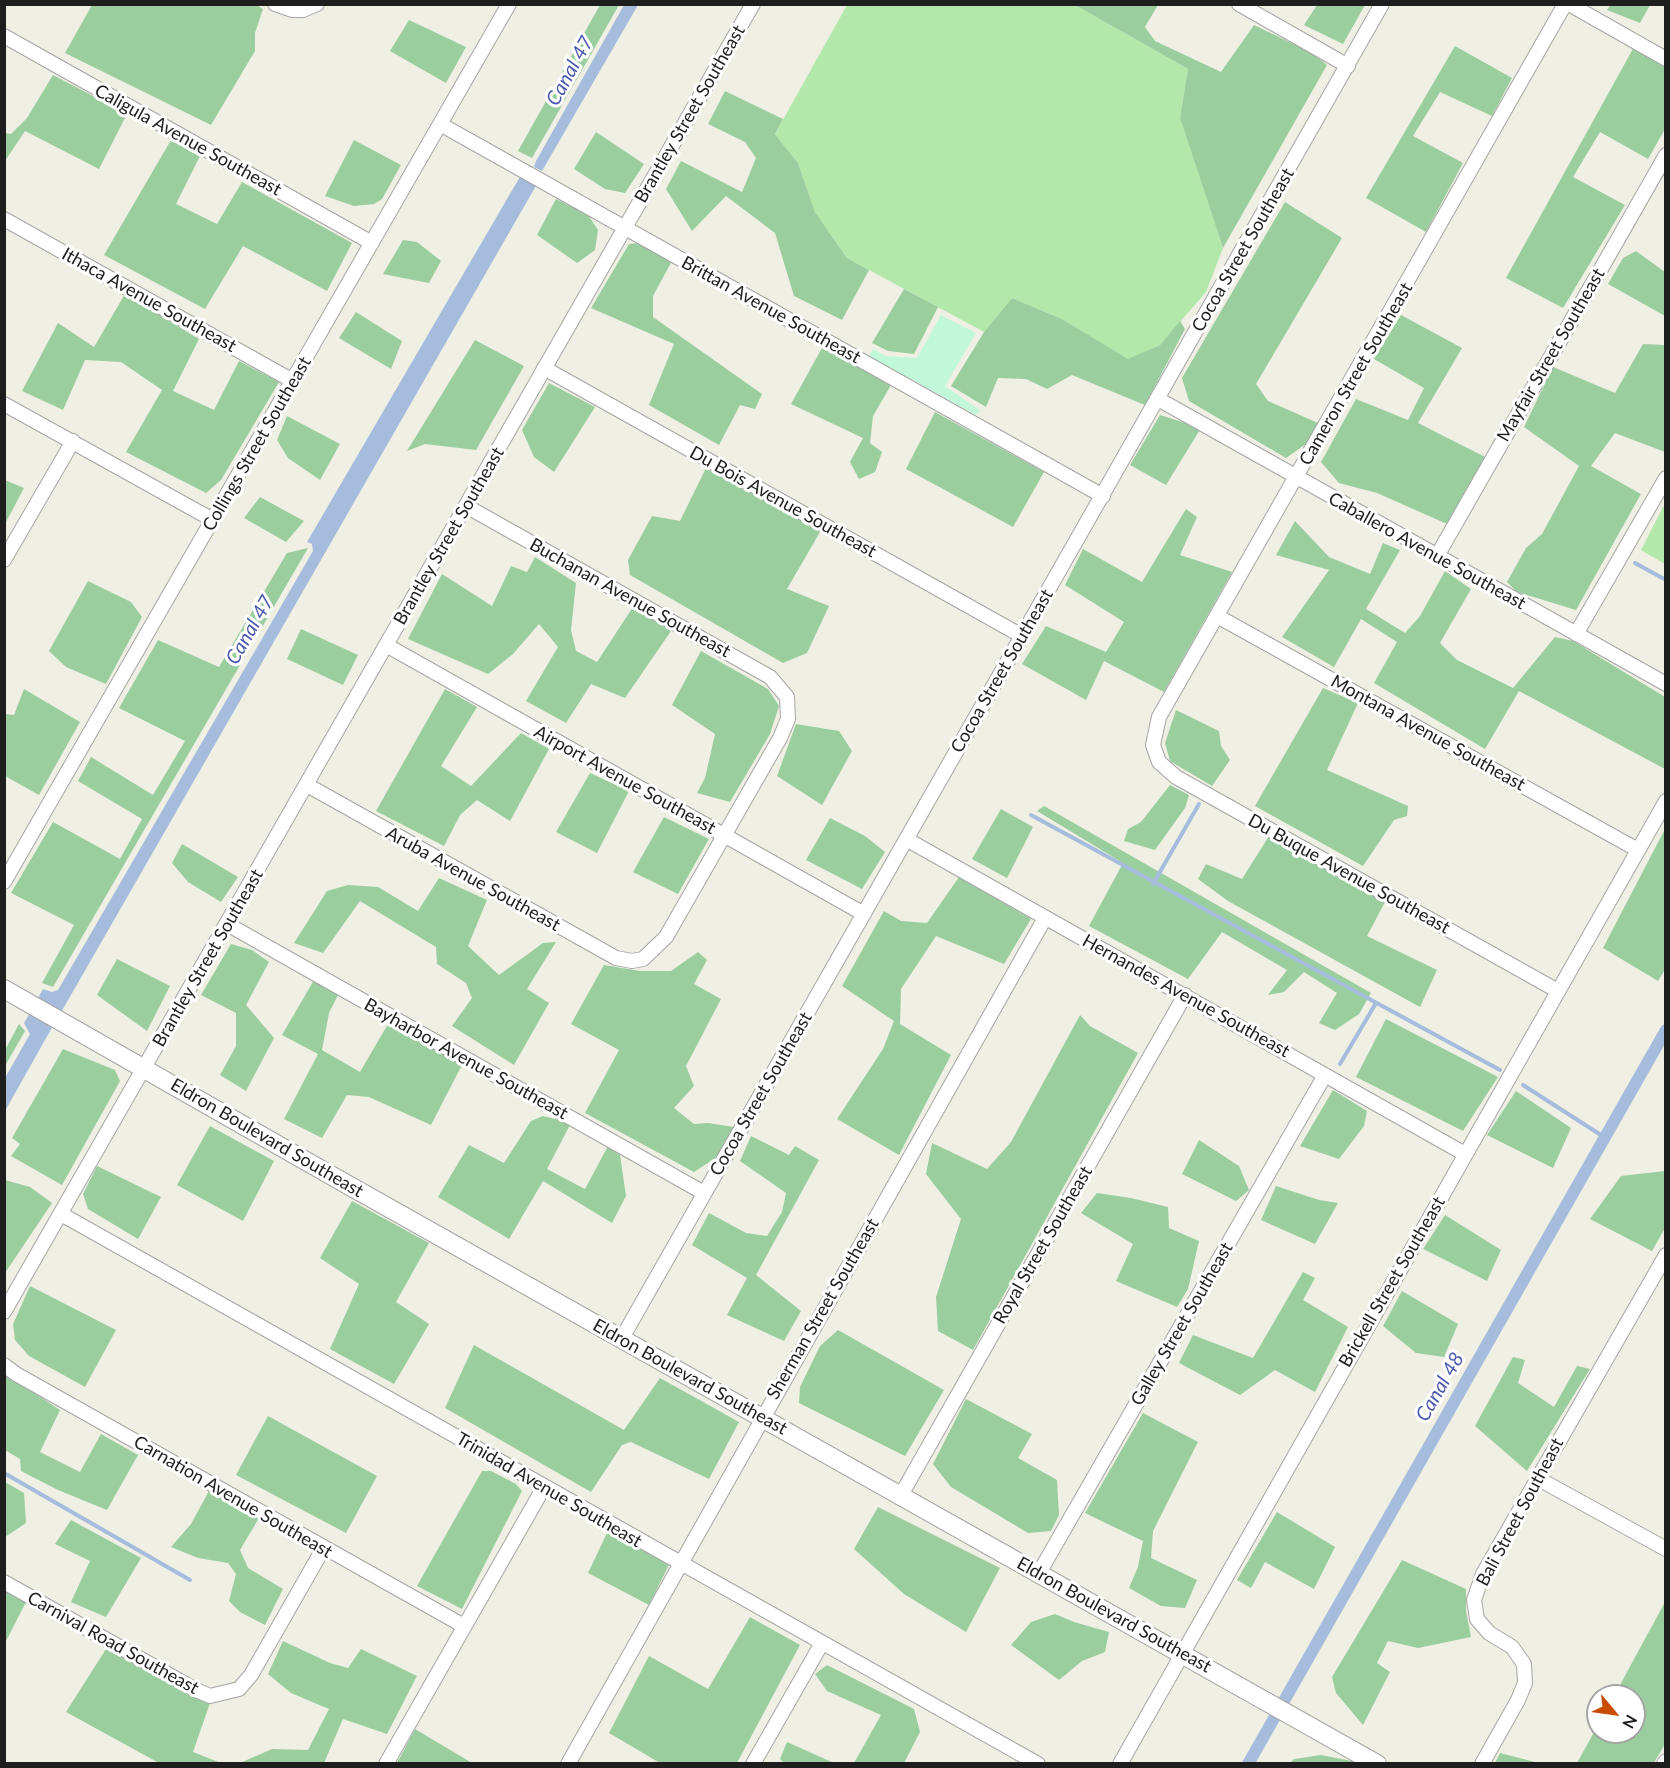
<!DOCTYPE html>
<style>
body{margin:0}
#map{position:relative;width:1670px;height:1768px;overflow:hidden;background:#efefe4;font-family:Lato,sans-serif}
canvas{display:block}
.frame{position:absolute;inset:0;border:6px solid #1e1e1e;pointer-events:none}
.north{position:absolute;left:1586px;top:1684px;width:60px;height:60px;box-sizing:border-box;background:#fff;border:2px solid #a5a5a5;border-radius:50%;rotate:119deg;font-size:16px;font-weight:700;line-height:24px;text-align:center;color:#1e1e1e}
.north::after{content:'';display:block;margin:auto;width:21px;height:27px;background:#c94c03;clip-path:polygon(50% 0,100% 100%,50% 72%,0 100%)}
</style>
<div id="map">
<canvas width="1670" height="1768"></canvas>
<div class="frame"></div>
<div class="north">N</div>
</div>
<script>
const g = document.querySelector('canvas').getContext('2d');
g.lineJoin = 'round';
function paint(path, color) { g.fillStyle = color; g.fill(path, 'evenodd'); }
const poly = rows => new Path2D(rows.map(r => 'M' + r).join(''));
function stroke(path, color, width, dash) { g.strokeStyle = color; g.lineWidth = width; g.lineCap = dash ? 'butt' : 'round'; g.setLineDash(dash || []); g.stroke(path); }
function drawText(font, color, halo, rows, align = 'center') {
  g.font = font + ' Lato,sans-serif'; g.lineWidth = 6; g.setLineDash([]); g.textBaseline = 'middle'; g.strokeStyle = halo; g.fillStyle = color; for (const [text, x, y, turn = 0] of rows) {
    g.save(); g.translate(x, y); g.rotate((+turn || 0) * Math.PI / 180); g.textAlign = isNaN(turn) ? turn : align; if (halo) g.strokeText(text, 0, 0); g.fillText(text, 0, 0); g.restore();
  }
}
const grass = poly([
 [847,5,1075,5,1188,69,1180,118,1223,248,1206,292,1160,345,1128,360,1062,319,1012,298,984,332,847,258,815,212,798,163,775,134],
 [1665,503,1665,564,1641,550]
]);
const forest = poly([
 [255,4,263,9,255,33,255,51,211,125,65,53,92,5],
 [1611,4,1650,4,1650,5,1640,23,1607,10],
 [600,5,619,5,532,158,518,151],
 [1075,5,1158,5,1145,27,1155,41,1221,72,1254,25,1312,53,1327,65,1223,248,1180,118,1188,69],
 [1317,5,1317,4,1365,5,1343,44,1304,25],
 [409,20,466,47,446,83,390,51],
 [1455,46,1512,78,1492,116,1440,92,1413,136,1463,163,1426,232,1366,198],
 [1634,47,1665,66,1665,129,1648,159,1600,132,1573,177,1625,205,1563,308,1506,278],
 [53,75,127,114,99,169,25,131,5,161,5,133,11,134,27,118],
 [725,91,783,119,775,134,798,163,815,212,847,258,869,270,842,320,794,296,775,233,726,196,692,231,666,189,681,161,742,192,756,158,745,142,708,124],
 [596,132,644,164,625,193,605,189,574,169],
 [171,140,200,156,176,204,217,224,242,182,352,243,327,291,243,246,205,309,104,255],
 [354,140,401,165,382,199,374,204,354,206,325,196],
 [556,199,588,215,598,230,595,250,577,263,537,235],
 [1285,202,1342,238,1256,384,1268,401,1318,423,1306,444,1286,458,1189,401,1182,378],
 [403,240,417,242,441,261,429,283,383,274],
 [638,243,673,259,653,296,653,317,762,394,755,409,740,405,719,445,649,405,674,344,591,308,629,244],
 [1636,251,1665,272,1665,316,1608,284,1623,258],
 [904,289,938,307,914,354,888,351,872,343],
 [125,294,199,339,173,391,214,410,239,361,279,382,221,480,206,493,126,452,162,390,121,362,85,360,63,410,22,391,58,323,94,347],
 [1012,298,1062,319,1128,359,1160,345,1180,321,1185,329,1145,405,1072,375,1047,389,1026,379,998,378,986,407,951,386,984,332],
 [356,312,402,341,391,369,339,338],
 [1401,315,1462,348,1418,423,1487,458,1447,524,1377,493,1339,483,1321,462,1356,399,1408,420,1424,388,1374,359],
 [475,340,524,366,476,450,425,444,407,451],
 [1643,344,1665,345,1665,452,1615,433,1591,466,1641,494,1576,610,1517,592,1507,582,1526,548,1542,534,1579,466,1524,427,1553,367,1615,393],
 [822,348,891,385,873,416,870,443,882,452,875,472,859,479,850,462,863,438,791,404],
 [549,383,595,407,554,472,534,457,522,430],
 [935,412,1044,472,1013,527,906,469],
 [1160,415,1201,428,1166,485,1130,465],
 [287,416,340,444,320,480,288,458,277,440],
 [706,468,820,532,787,589,829,606,807,653,783,663,630,575,628,560,652,516,680,521],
 [5,480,24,488,5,524],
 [260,497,304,521,286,542,244,518],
 [1186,509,1197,517,1180,555,1232,572,1164,692,1104,661,1086,700,1022,664,1046,626,1106,652,1124,622,1065,585,1083,549,1142,582],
 [1295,521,1329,557,1370,574,1383,543,1400,550,1366,609,1405,633,1420,616,1445,571,1471,589,1440,643,1457,660,1513,688,1555,637,1573,641,1665,697,1665,769,1519,691,1485,749,1374,683,1397,642,1361,619,1334,667,1282,637,1329,570,1276,555],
 [308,548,53,987,42,983,74,925,11,893,53,822,120,859,142,819,78,781,91,757,153,795,185,741,119,708,158,640,219,667,287,553],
 [535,557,576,583,571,630,576,651,597,662,633,607,671,631,625,698,591,684,566,723,526,701,558,647,539,624,513,654,488,674,408,639,442,574,492,606,511,566,527,572],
 [88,581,131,602,142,617,106,684,66,667,49,651],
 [301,629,358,655,343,685,287,659],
 [701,651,768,689,779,706,770,734,730,802,697,793,705,778,715,734,672,705],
 [1323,688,1358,703,1327,770,1408,806,1407,816,1394,820,1363,866,1255,806],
 [24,689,80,722,39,795,5,776,5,714,14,715],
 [445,689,477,707,441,766,471,786,521,733,549,749,510,821,477,800,460,815,444,846,376,811],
 [1176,710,1219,731,1221,746,1230,760,1212,786,1170,761,1165,743],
 [796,724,839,731,852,751,822,805,777,776],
 [590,773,629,791,597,853,556,832],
 [1170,785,1189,795,1185,808,1155,850,1124,841,1128,829,1141,822],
 [1044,806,1371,993,1359,1014,1335,1030,1319,1023,1337,993,1304,972,1284,992,1268,995,1287,970,1222,932,1188,979,1089,926,1123,863,1037,811],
 [1001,809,1033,827,1007,878,972,859],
 [664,817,709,839,678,894,633,872],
 [830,818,865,836,885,852,862,889,806,860],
 [1665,829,1666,968,1658,981,1603,948],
 [1269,836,1385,902,1367,936,1437,970,1420,1007,1228,901,1198,879,1206,864,1242,879],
 [182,844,238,877,221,902,188,882,172,863],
 [959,877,1031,919,1004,964,936,936,901,989,900,1024,951,1055,899,1155,837,1119,883,1049,894,1021,842,986,884,911,901,921,927,923],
 [439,878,487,900,468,946,499,975,543,943,556,942,527,989,549,1003,514,1065,452,1026,472,998,466,983,437,964,436,947,360,901,323,953,294,943,327,891,348,885,378,887,418,911],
 [231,944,252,950,269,962,246,1005,274,1038,246,1091,220,1075,236,1046,236,1013,201,995],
 [698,952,707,960,694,984,721,999,686,1066,694,1086,674,1108,694,1124,708,1123,734,1127,720,1155,694,1172,585,1113,619,1050,571,1024,604,965,640,971,671,971],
 [117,959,170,986,147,1031,97,995],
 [314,980,339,993,329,1013,322,1050,360,1072,388,1024,463,1063,431,1125,369,1097,347,1095,322,1138,284,1119,318,1054,282,1035],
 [1080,1015,1090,1026,1138,1053,973,1350,938,1331,936,1297,961,1219,926,1174,932,1143,987,1169,1011,1142],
 [1386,1019,1498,1077,1463,1131,1356,1077],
 [19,1024,25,1031,5,1066,5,1050],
 [63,1049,115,1070,120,1081,62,1185,11,1156,20,1144,12,1138],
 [1333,1090,1367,1111,1364,1126,1339,1159,1300,1146],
 [1516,1091,1571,1128,1553,1168,1487,1135],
 [543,1116,571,1123,547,1169,585,1189,608,1146,620,1155,626,1196,612,1223,543,1181,509,1239,438,1197,469,1145,504,1163,531,1121],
 [210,1126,274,1161,243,1221,177,1185],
 [751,1136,789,1155,795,1146,819,1160,756,1275,801,1311,784,1341,727,1315,747,1278,692,1245,709,1213,746,1233,767,1236,782,1212,786,1193,740,1161],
 [1199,1140,1239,1166,1249,1190,1236,1201,1182,1174],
 [97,1166,161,1197,138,1239,88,1209,83,1194],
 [1665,1171,1665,1228,1652,1251,1590,1219,1621,1176],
 [5,1180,30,1187,52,1203,5,1273],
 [1276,1186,1319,1200,1338,1203,1315,1244,1261,1220],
 [1097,1193,1131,1198,1168,1207,1169,1228,1199,1241,1188,1289,1177,1307,1116,1281,1133,1244,1081,1213],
 [352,1201,429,1243,396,1302,429,1324,394,1384,330,1349,359,1284,320,1258],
 [1445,1215,1501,1250,1487,1281,1423,1249],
 [1303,1272,1315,1278,1303,1300,1348,1327,1315,1392,1275,1370,1240,1395,1179,1363,1193,1335,1253,1358],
 [30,1286,116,1330,85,1387,29,1356,15,1340,13,1324],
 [1402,1291,1458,1324,1444,1357,1416,1353,1383,1326],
 [838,1330,944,1390,905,1456,799,1403,800,1387,820,1346],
 [474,1345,624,1430,660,1378,739,1422,709,1479,631,1442,622,1445,591,1492,445,1408],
 [1513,1357,1525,1360,1518,1383,1554,1407,1577,1366,1590,1369,1527,1471,1475,1426],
 [4,1373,60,1410,40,1452,80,1472,101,1434,138,1455,107,1510,58,1490,21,1471,20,1459,5,1450],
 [966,1399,1032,1434,1018,1458,1057,1480,1059,1515,1051,1531,1028,1533,951,1487,933,1464],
 [1143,1413,1198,1442,1153,1531,1151,1558,1197,1580,1185,1608,1161,1606,1129,1588,1138,1567,1143,1541,1085,1513],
 [268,1416,377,1476,346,1533,236,1475],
 [482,1471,491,1471,516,1484,522,1491,462,1609,417,1586],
 [5,1482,24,1493,26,1523,5,1537],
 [209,1491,259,1518,240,1550,248,1568,283,1589,265,1625,240,1612,229,1601,236,1574,228,1563,198,1558,171,1547,191,1524],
 [878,1507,1000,1568,966,1632,904,1594,854,1549],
 [1277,1512,1335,1547,1314,1589,1265,1562,1251,1588,1237,1580],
 [71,1520,141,1558,106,1617,71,1602,90,1561,55,1544],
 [608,1531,669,1565,649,1605,588,1573],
 [1402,1560,1466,1589,1466,1611,1471,1637,1418,1648,1388,1641,1377,1663,1390,1672,1363,1725,1336,1693,1332,1677],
 [5,1590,26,1602,5,1643],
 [1665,1602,1665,1744,1654,1763,1577,1763,1598,1725,1598,1732,1634,1732,1634,1696,1614,1696],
 [1055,1614,1074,1622,1109,1632,1105,1652,1082,1661,1059,1680,1011,1645,1031,1622],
 [750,1617,800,1645,737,1763,660,1763,609,1733,649,1656,708,1689],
 [283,1641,330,1663,348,1668,361,1649,417,1676,387,1734,343,1719,324,1763,240,1763,272,1749,308,1750,329,1709,291,1693,268,1674],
 [106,1649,210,1703,193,1752,221,1763,159,1763,66,1712],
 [827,1665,914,1709,920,1732,904,1763,854,1763,881,1715,827,1691,815,1674],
 [415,1729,472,1763,397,1763],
 [787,1742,834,1763,784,1763,780,1759],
 [1500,1753,1539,1763,1495,1763],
 [1321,1755,1352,1761,1352,1763,1290,1763,1294,1759]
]);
const park = poly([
 [941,315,976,333,945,386,980,410,976,415,869,356,873,349,886,356,917,358]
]);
const water = poly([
 [624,5,638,5,542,171,534,167,536,161],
 [521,175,537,184,60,1014,37,1000,43,989,52,992,58,990,313,551,312,544,307,542],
 [31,1011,54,1024,5,1111,5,1078,30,1034,24,1023]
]);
const stream = poly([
 [1635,563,1666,580],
 [1031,815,1500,1070],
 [1153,884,1199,804],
 [1340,1064,1376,1003],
 [1523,1085,1604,1137],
 [4,1473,190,1580]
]);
const canal = poly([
 [1248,1764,1666,1030]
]);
const minor = poly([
 [275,4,292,10,303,10,317,4],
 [1239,4,1348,66],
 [1569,4,1666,59],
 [4,36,372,243],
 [440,124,1103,496],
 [4,219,293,381],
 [544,368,1022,636],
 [1158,399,1666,684],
 [4,404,213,520],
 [1437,556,1666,155],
 [4,560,73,441],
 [1217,616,1638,850],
 [1576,634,1666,478],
 [386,645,864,914],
 [307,785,616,958,632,961,643,959,666,937,678,916,780,738,788,719,787,697,770,677,466,506],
 [906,839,1465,1154],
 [4,882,509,4],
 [227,924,704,1193],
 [1558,991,1176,777,1159,762,1153,745,1159,717,1565,4],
 [61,1214,1038,1764],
 [4,1312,753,4],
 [622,1338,1382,4],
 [4,1365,16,1374,464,1626],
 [1537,1478,1666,1549],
 [901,1495,1185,995],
 [1039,1573,1325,1075],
 [4,1582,196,1690,210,1696,239,1689,251,1675,323,1549],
 [386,1764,544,1487],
 [568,1764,1045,918],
 [753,1764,822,1643],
 [1120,1764,1666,801],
 [1482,1764,1518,1700,1525,1683,1524,1664,1512,1647,1489,1633,1477,1619,1474,1600,1483,1574,1666,1255],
 [1664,1764,1666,1761]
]);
const tertiary = poly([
 [4,989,334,1177,1377,1764]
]);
const streetNames = [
 ["Brantley Street Southeast",690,114,-60],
 ["Caligula Avenue Southeast",188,140,29],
 ["Cocoa Street Southeast",1243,250,-60],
 ["Ithaca Avenue Southeast",149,300,29],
 ["Brittan Avenue Southeast",771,310,29],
 ["Mayfair Street Southeast",1551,355,-60],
 ["Cameron Street Southeast",1356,374,-60],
 ["Collings Street Southeast",257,444,-60],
 ["Du Bois Avenue Southeast",783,502,29],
 ["Brantley Street Southeast",449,536,-60],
 ["Caballero Avenue Southeast",1427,551,29],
 ["Buchanan Avenue Southeast",630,598,29],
 ["Cocoa Street Southeast",1002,671,-60],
 ["Montana Avenue Southeast",1428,733,29],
 ["Airport Avenue Southeast",625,780,29],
 ["Du Buque Avenue Southeast",1349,874,29],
 ["Aruba Avenue Southeast",473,879,29],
 ["Brantley Street Southeast",208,958,-60],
 ["Hernandes Avenue Southeast",1186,996,29],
 ["Bayharbor Avenue Southeast",466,1059,29],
 ["Cocoa Street Southeast",761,1094,-60],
 ["Eldron Boulevard Southeast",267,1138,30],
 ["Royal Street Southeast",1043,1245,-60],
 ["Brickell Street Southeast",1392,1282,-60],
 ["Sherman Street Southeast",823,1309,-60],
 ["Galley Street Southeast",1182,1324,-60],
 ["Eldron Boulevard Southeast",690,1377,29],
 ["Trinidad Avenue Southeast",549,1490,30],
 ["Carnation Avenue Southeast",233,1497,30],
 ["Bali Street Southeast",1520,1512,-62],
 ["Eldron Boulevard Southeast",1114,1615,29],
 ["Carnival Road Southeast",113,1643,29]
];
const waterNames = [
 ["Canal 47",570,71,-61],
 ["Canal 47",250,630,-60],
 ["Canal 48",1440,1387,-60]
];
paint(grass, '#b3e8ab');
paint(forest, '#9ace9e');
paint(park, '#c2f8da');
paint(water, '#a5bcdc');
stroke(stream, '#a5bcdc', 4);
stroke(canal, '#a5bcdc', 12);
stroke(minor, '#a5a5a5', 16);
stroke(tertiary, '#a5a5a5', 20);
stroke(minor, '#fff', 14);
stroke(tertiary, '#fff', 18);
drawText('18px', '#1e1e1e', '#fff', streetNames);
drawText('italic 20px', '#4c59ad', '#fff', waterNames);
</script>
